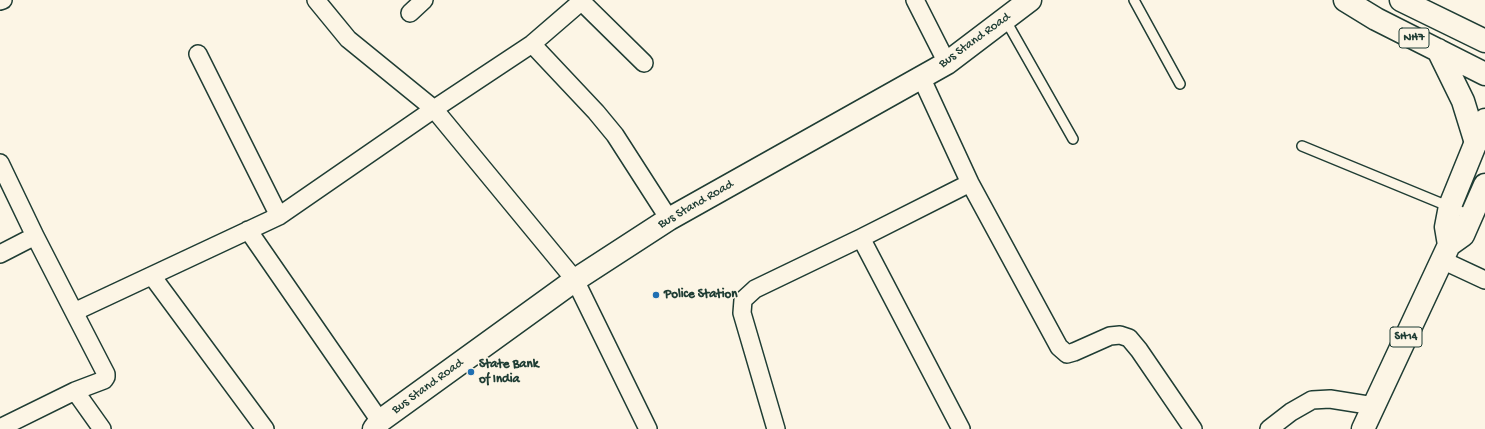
<!DOCTYPE html>
<style>
body{margin:0}
canvas{display:block;background:#fcf5e5}
</style>
<canvas width="1485" height="429"></canvas>
<script>
const g = document.querySelector('canvas').getContext('2d');
g.lineJoin = 'round';
const poly = rows => new Path2D(rows.map(r => 'M' + r).join(''));
function stroke(path, color, width, dash) { g.strokeStyle = color; g.lineWidth = width; g.lineCap = dash ? 'butt' : 'round'; g.setLineDash(dash || []); g.stroke(path); }
function drawText(font, color, halo, rows, align = 'center') {
  g.font = font + ' "Gochi Hand",sans-serif'; g.lineWidth = 3; g.setLineDash([]); g.textBaseline = 'middle'; g.strokeStyle = halo; g.fillStyle = color; for (const [text, x, y, turn = 0] of rows) {
    g.save(); g.translate(x, y); g.rotate((+turn || 0) * Math.PI / 180); g.textAlign = isNaN(turn) ? turn : align; if (halo) g.strokeText(text, 0, 0); g.fillText(text, 0, 0); g.restore();
  }
}
const service = poly([
 [1134,0,1180,84],
 [1005,19,1073,139],
 [1302,146,1472,216]
]);
const minor = poly([
 [316,0,348,39,434,109,575,280,648,429],
 [915,0,947,63],
 [0,1,3,0],
 [581,1,644,63],
 [410,13,424,0],
 [532,44,596,112,615,135,669,219],
 [198,54,279,216],
 [921,77,970,183,1059,347,1067,354,1074,352,1110,336,1120,335,1129,338,1139,350,1193,429],
 [0,163,35,236,74,312],
 [248,230,380,421],
 [861,238,961,429],
 [0,254,35,236],
 [1442,260,1485,280],
 [152,276,265,429],
 [75,391,102,429],
 [0,428,75,391,104,380,106,377,106,374,74,312,279,216,434,109,532,44,583,0],
 [776,429,742,313,743,300,755,289,861,238,970,183],
 [1269,429,1291,412,1312,400,1330,399,1374,406]
]);
const secondary = poly([
 [374,429,380,421,575,280,669,219,947,63,1030,0]
]);
const primary = poly([
 [1449,245,1446,227,1450,206,1485,120],
 [1363,429,1449,245,1463,235,1485,185]
]);
const trunk = poly([
 [1345,0,1376,19,1485,74],
 [1401,0,1485,41],
 [1438,50,1463,101,1476,143]
]);
const markers = [
 [656,295,4,"#1f6fb2"],
 [471,372,4,"#1f6fb2"]
];
const shields = [
 [1414,38,30],
 [1406,337,32]
];
const shieldNames = [
 ["NH7",1414,38],
 ["SH14",1406,337]
];
const streetNames = [
 ["Bus Stand Road",975,41,-36],
 ["Bus Stand Road",696,205,-30],
 ["Bus Stand Road",428,387,-36]
];
const poiNames = [
 ["Police Station",664,295],
 ["State Bank",479,365],
 ["of India",479,380]
];
stroke(service, '#1f3d34', 12);
stroke(minor, '#1f3d34', 20);
stroke(secondary, '#1f3d34', 25);
stroke(primary, '#1f3d34', 25);
stroke(trunk, '#1f3d34', 25);
stroke(service, '#fcf5e5', 9);
stroke(minor, '#fcf5e5', 17);
stroke(secondary, '#fcf5e5', 22);
stroke(primary, '#fcf5e5', 22);
stroke(trunk, '#fcf5e5', 22);
for (const [x, y, r, color] of markers) { const dot = new Path2D(); dot.arc(x, y, r, 0, 2 * Math.PI); g.fillStyle = color; g.fill(dot); stroke(dot, '#fcf5e5', 1.5); }
for (const [x, y, w] of shields) { const box = new Path2D(); box.roundRect(x - w / 2, y - 10, w, 20, 3); g.fillStyle = '#fcf5e5'; g.fill(box); stroke(box, '#1f3d34', 1); }
drawText('bold 12px', '#1f3d34', null, shieldNames);
drawText('13px', '#1f3d34', '#fcf5e5', streetNames);
drawText('bold 13px', '#1f3d34', '#fcf5e5', poiNames, 'left');
</script>
